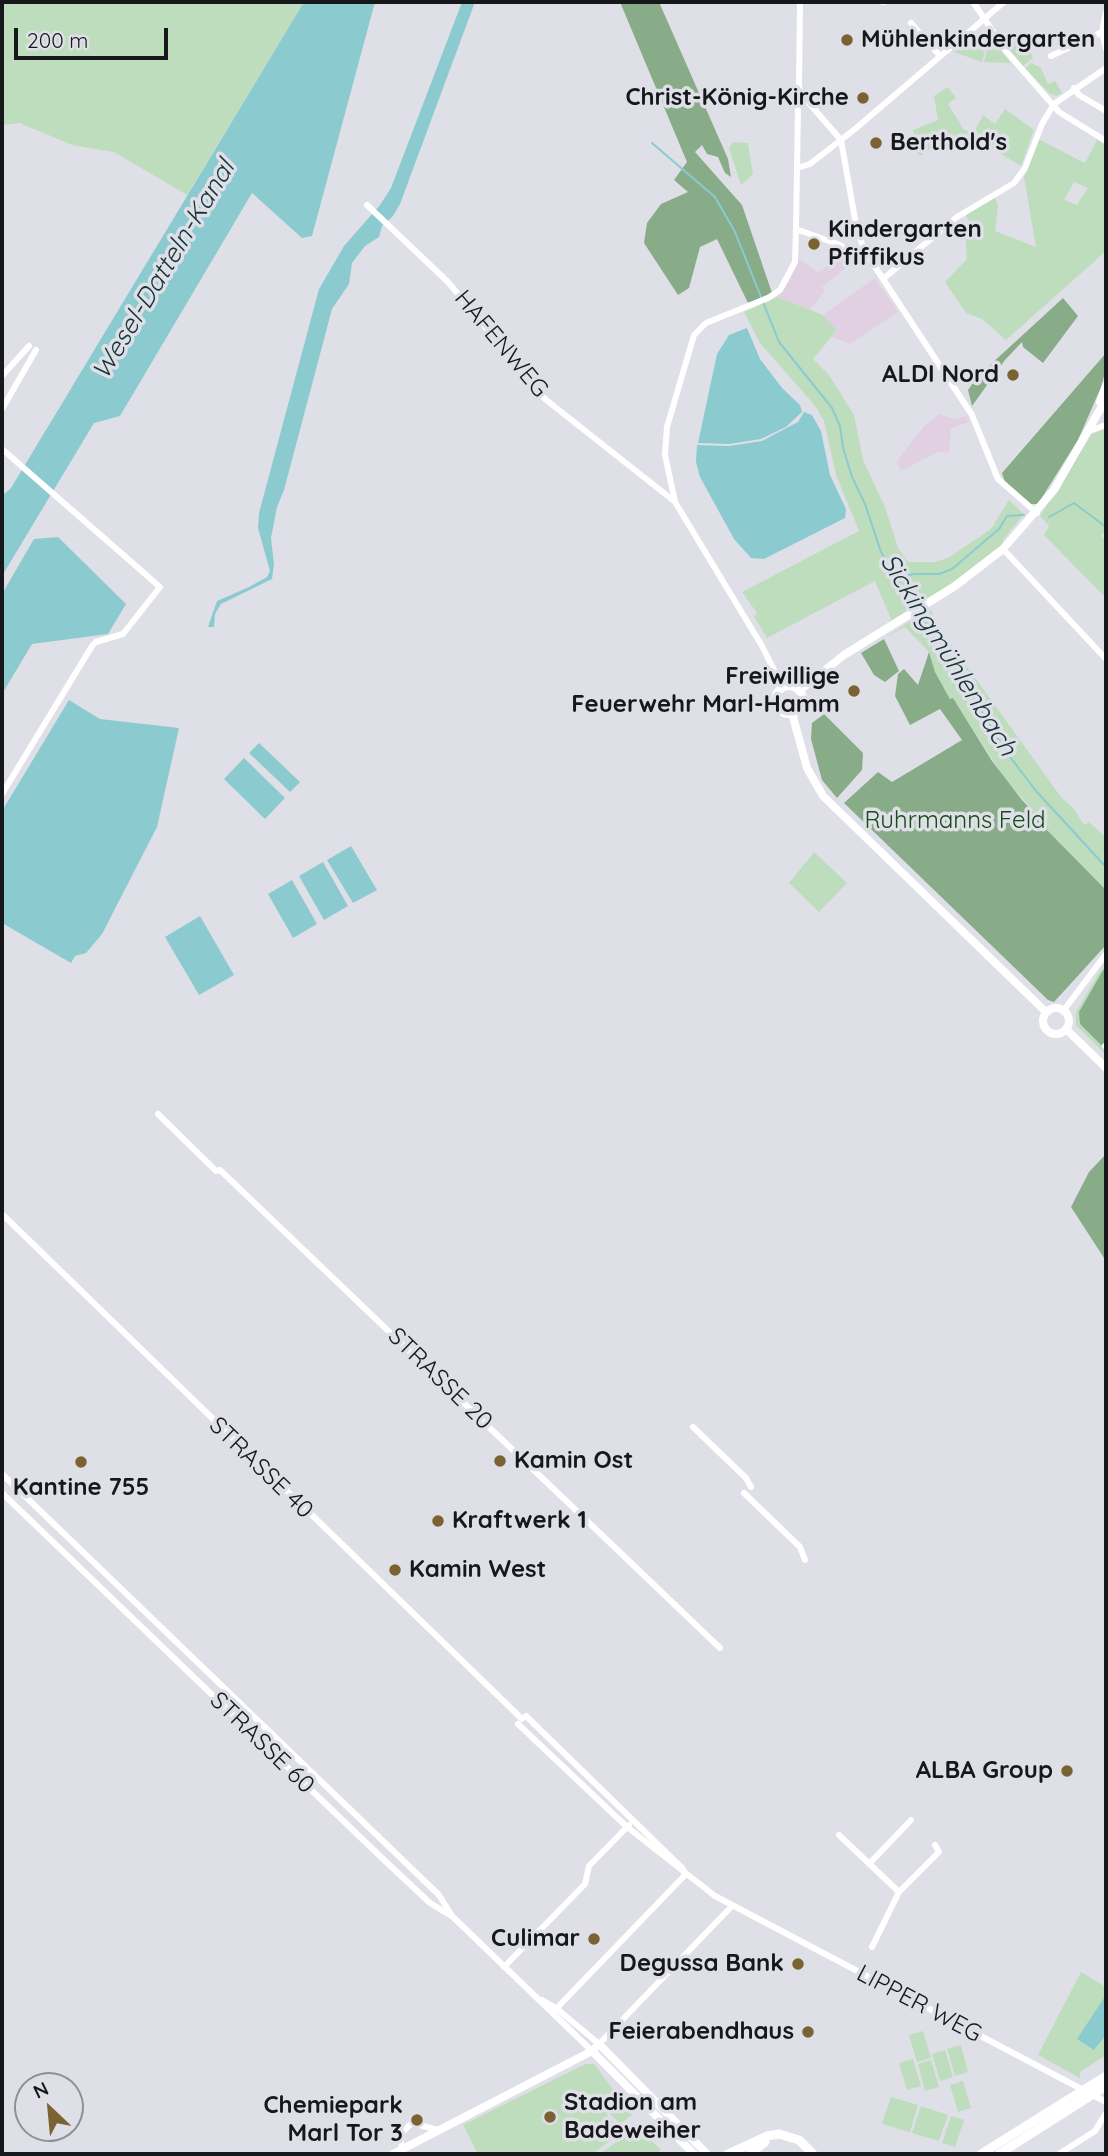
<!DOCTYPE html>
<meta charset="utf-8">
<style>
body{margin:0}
#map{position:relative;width:1108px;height:2156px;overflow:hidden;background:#dfdfe8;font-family:Quicksand,sans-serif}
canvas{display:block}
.frame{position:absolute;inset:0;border:4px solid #17181b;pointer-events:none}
.north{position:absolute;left:14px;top:2072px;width:70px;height:70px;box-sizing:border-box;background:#dfdfe8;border:2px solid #8f8f96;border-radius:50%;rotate:334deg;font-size:19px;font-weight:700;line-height:28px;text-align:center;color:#17181b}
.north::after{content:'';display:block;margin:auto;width:24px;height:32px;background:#7b6233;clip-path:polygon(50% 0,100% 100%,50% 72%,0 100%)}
.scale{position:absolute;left:14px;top:28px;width:154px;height:32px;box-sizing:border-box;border:4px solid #17181b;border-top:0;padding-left:9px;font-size:21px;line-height:24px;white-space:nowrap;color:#17181b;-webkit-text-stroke:5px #dfdfe8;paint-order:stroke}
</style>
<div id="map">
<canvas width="1108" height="2156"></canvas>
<div class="frame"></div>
<div class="north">N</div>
<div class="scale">200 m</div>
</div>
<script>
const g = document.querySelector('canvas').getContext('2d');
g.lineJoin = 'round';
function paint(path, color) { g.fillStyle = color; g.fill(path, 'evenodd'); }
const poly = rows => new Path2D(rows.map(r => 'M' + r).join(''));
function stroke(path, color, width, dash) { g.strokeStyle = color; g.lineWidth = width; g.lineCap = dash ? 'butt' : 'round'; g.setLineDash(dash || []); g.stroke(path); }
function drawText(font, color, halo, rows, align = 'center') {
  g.font = font + ' Quicksand,sans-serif'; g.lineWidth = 7; g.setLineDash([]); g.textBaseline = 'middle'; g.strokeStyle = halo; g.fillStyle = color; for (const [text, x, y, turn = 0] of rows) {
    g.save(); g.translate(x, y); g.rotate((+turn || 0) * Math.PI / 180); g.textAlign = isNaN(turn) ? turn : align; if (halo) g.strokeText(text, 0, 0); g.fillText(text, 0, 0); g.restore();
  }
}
const commercial = poly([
 [841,248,860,256,822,287,825,291,809,311,777,297,790,280,798,258,818,273,838,257],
 [875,278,898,312,850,344,832,337,837,330,822,316],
 [939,414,955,419,966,416,969,422,951,428,949,453,938,452,901,471,897,461,925,425]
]);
const green = poly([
 [2,2,304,2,187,195,114,152,72,145,20,123,2,125],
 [980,30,989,34,982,62,954,52],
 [1023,31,1033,58,1023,66,1008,49],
 [990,37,1002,52,1011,63,984,62],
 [1031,63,1041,68,1048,84,1055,81,1062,93,1056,96,1050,94,1025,68],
 [948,87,956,98,948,104,964,130,974,132,983,115,995,124,1005,109,1034,130,1021,166,986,145,933,147,920,156,915,149,913,130,938,120,934,96],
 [1038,139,1085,163,1097,140,1106,145,1106,251,1006,340,982,319,966,313,945,282,967,259,965,232,971,230,966,214,995,198,998,205,995,231,1036,247,1024,177],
 [1074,182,1088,188,1077,205,1064,200],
 [733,142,748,143,753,174,741,185,729,148],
 [777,297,821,314,837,330,813,359,829,375,854,415,863,460,885,507,898,548,908,562,935,562,948,558,991,529,1009,500,1024,514,1003,540,1003,544,970,572,894,622,888,623,891,619,875,581,767,638,754,616,757,613,742,592,859,531,836,475,824,421,816,407,760,343,744,312],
 [1106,428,1106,530,1101,536,1103,538,1106,535,1106,598,1044,535,1049,526,1040,516,1092,434],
 [930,608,940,629,1061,797,1074,809,1084,825,1089,822,1106,838,1106,890,1046,829,1048,827,1005,779,953,699,950,699,935,672,929,652,905,627,886,637],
 [814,852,847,883,819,912,789,883],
 [1106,961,1080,1024,1106,1050,1106,1055,1076,1025,1076,1012],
 [1081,1972,1106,1987,1106,2055,1080,2072,1080,2078,1038,2055],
 [923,2031,931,2058,917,2062,909,2035],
 [961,2045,968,2072,955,2076,947,2049],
 [945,2050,953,2077,940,2081,932,2054],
 [913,2059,921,2086,907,2090,899,2063],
 [931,2060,939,2087,925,2091,918,2064],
 [585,2064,594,2064,632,2115,620,2124,607,2111,607,2115,622,2132,592,2154,478,2154,463,2125],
 [963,2081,971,2108,958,2112,950,2085],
 [891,2097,918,2105,910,2132,882,2124],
 [921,2106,948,2115,939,2141,912,2133],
 [951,2116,964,2120,955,2147,942,2143],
 [637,2127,661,2150,657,2154,600,2154]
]);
const forest = poly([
 [620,2,659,2,728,159,731,177,725,173,718,157,707,154,702,145,695,152,742,205,772,293,748,303,717,239,700,247,689,288,678,295,644,243,647,223,661,204,688,192,674,180,687,162],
 [1063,298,1078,316,1043,363,1023,347,1022,342,1005,360,972,406,968,390,977,377],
 [1106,353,1106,369,1101,387,1078,440,1041,499,1037,504,1030,504,1005,482,1002,473],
 [884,639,899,671,885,682,874,675,861,653],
 [929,652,935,672,950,699,953,698,992,761,1022,800,1048,827,1046,829,1106,890,1106,945,1054,1002,1048,1000,844,803,878,772,892,782,962,740,940,709,910,725,895,696,898,674,904,669,918,685],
 [824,714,863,753,862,770,837,798,822,780,811,739,812,723],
 [1106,965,1106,1042,1102,1046,1080,1024,1079,1012],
 [1106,1154,1106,1261,1071,1207,1089,1172]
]);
const water = poly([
 [304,2,375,2,312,236,302,238,252,193,120,416,94,423,2,576,2,496,11,488],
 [462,2,475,2,400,204,393,216,382,226,379,237,365,246,352,263,349,284,332,309,284,490,277,507,271,538,274,564,272,579,221,604,215,614,214,627,208,627,217,601,249,587,267,577,270,571,258,528,259,513,319,289,344,246,380,205,391,188],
 [747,328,760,359,782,388,800,405,802,412,786,427,761,439,729,444,698,443,717,354,729,335],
 [804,412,812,415,821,431,830,475,846,509,845,518,764,559,751,558,734,539,700,477,696,462,697,445,729,446,762,441,798,422],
 [58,537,126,604,108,634,32,644,2,694,2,594,34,539],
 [69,700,100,719,179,728,157,827,102,934,86,953,75,956,71,963,2,923,2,811],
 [259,743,300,782,290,792,249,753],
 [244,758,285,798,265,819,224,779],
 [351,846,377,890,353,903,327,860],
 [323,862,348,906,324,920,299,876],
 [292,880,317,924,293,938,268,894],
 [200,916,234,975,199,995,165,937],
 [1106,1995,1106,2035,1094,2050,1077,2039]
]);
const stream = poly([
 [652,143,715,197,735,232,779,342,832,408,840,426,843,448,852,477,865,504,881,552,914,609],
 [1049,517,1074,503,1106,527],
 [892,574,900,577,914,574,939,574,952,569,999,529,1007,516,1024,515],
 [918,613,949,657,1004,749,1036,791,1106,867]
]);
const minor = poly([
 [800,2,799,86,802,95,798,106,796,229,840,245,854,254,864,250],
 [883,2,884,2],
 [973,2,1006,51,1059,112,1106,141],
 [1106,12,1102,32,1106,49],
 [911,23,940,56],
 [1051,56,1102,32],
 [1074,88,1079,95,1106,111],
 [802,95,841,140],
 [841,140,856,225,864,250,972,415,998,479,1037,513],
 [797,168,810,164,855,129,1004,2],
 [367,205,448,282,545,399,674,501],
 [883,279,957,217,1014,183,1025,168,1042,124,1054,104,1106,68],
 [2,376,29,346],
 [2,409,36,350],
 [1089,431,1106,425],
 [2,449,160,587,123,634,96,642,92,646,2,794],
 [1003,549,1106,659],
 [783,688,762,646,675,502,665,455,667,427,694,335,706,323,768,298,780,290,795,262,796,229],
 [1064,1010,1106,954],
 [1105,1046,1106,1046],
 [158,1114,216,1171,220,1170,720,1648],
 [2,1214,522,1719],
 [693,1427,746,1478,751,1487],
 [2,1474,439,1895,452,1916],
 [2,1493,382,1858,430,1903,453,1917,592,2051],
 [744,1493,800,1547,805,1560],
 [526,1716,683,1869],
 [518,1724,627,1827,715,1896,1106,2102],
 [839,1835,899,1892],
 [869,1864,911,1820],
 [872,1947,899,1892,939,1852,935,1845],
 [504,1967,585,1884,589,1866,629,1825],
 [542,2000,556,2008,599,2044,732,1906],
 [554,2011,686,1874],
 [402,2149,400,2134,412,2123,438,2130],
 [1059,2154,1095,2131,1106,2113]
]);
const major = poly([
 [1100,402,1106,386],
 '775 700a14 14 0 1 1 28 0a14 14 0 1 1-28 0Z',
 [799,691,844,655,955,586,1003,549,1054,490,1106,399],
 [792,713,807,768,823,796,1046,1012],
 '1043 1021a13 13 0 1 1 26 0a13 13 0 1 1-26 0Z',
 [1066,1029,1106,1068],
 [592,2051,694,2154],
 [393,2154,592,2051,599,2044,707,2154]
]);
const highway = poly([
 [728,2154,767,2136,779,2134,799,2140,813,2154],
 [750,2154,765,2142],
 [981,2154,1106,2076],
 [999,2154,1106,2086]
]);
const markers = [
 [847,40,7,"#7b6233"],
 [863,98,7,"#7b6233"],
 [876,143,7,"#7b6233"],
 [814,244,7,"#7b6233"],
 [1013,375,7,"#7b6233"],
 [854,691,7,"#7b6233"],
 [500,1461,7,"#7b6233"],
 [81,1462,7,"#7b6233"],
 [438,1521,7,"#7b6233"],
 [395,1570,7,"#7b6233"],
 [1067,1771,7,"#7b6233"],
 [594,1939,7,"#7b6233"],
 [798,1964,7,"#7b6233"],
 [808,2032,7,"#7b6233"],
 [550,2117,7,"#7b6233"],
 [417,2120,7,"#7b6233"]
];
const poiNames = [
 ["Mühlenkindergarten",861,40,"left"],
 ["Christ-König-Kirche",849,98],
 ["Berthold's",890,143,"left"],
 ["Kindergarten",828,230,"left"],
 ["Pfiffikus",828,258,"left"],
 ["ALDI Nord",999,375],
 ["Freiwillige",840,677],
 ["Feuerwehr Marl-Hamm",840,705],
 ["Kamin Ost",514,1461,"left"],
 ["Kantine 755",81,1488,"center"],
 ["Kraftwerk 1",452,1521,"left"],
 ["Kamin West",409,1570,"left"],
 ["ALBA Group",1053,1771],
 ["Culimar",580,1939],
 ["Degussa Bank",784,1964],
 ["Feierabendhaus",794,2032],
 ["Stadion am",564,2103,"left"],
 ["Badeweiher",564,2131,"left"],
 ["Chemiepark",403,2106],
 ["Marl Tor 3",403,2134]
];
const streetNames = [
 ["HAFENWEG",501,344,50],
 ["STRASSE 20",440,1379,44],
 ["STRASSE 40",261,1468,44],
 ["STRASSE 60",262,1743,44],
 ["LIPPER WEG",919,2004,28]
];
const parkNames = [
 ["Ruhrmanns Feld",955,821]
];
const waterNames = [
 ["Wesel-Datteln-Kanal",164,270,-59],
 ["Sickingmühlenbach",948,655,58]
];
paint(commercial, '#e1d0e1');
paint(green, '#beddbd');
paint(forest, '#88ac87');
paint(water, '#8bcbcf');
stroke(stream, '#8bcbcf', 2);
stroke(minor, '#fff', 6);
stroke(major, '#fff', 8);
stroke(highway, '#fff', 9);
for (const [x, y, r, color] of markers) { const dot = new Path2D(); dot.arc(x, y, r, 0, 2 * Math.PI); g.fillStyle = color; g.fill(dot); stroke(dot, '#dfdfe8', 2.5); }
drawText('bold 24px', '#17181b', '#dfdfe8', poiNames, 'right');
drawText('24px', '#17181b', '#dfdfe8', streetNames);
drawText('24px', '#174a19', '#dfdfe8', parkNames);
drawText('italic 26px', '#143436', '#dfdfe8', waterNames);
</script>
